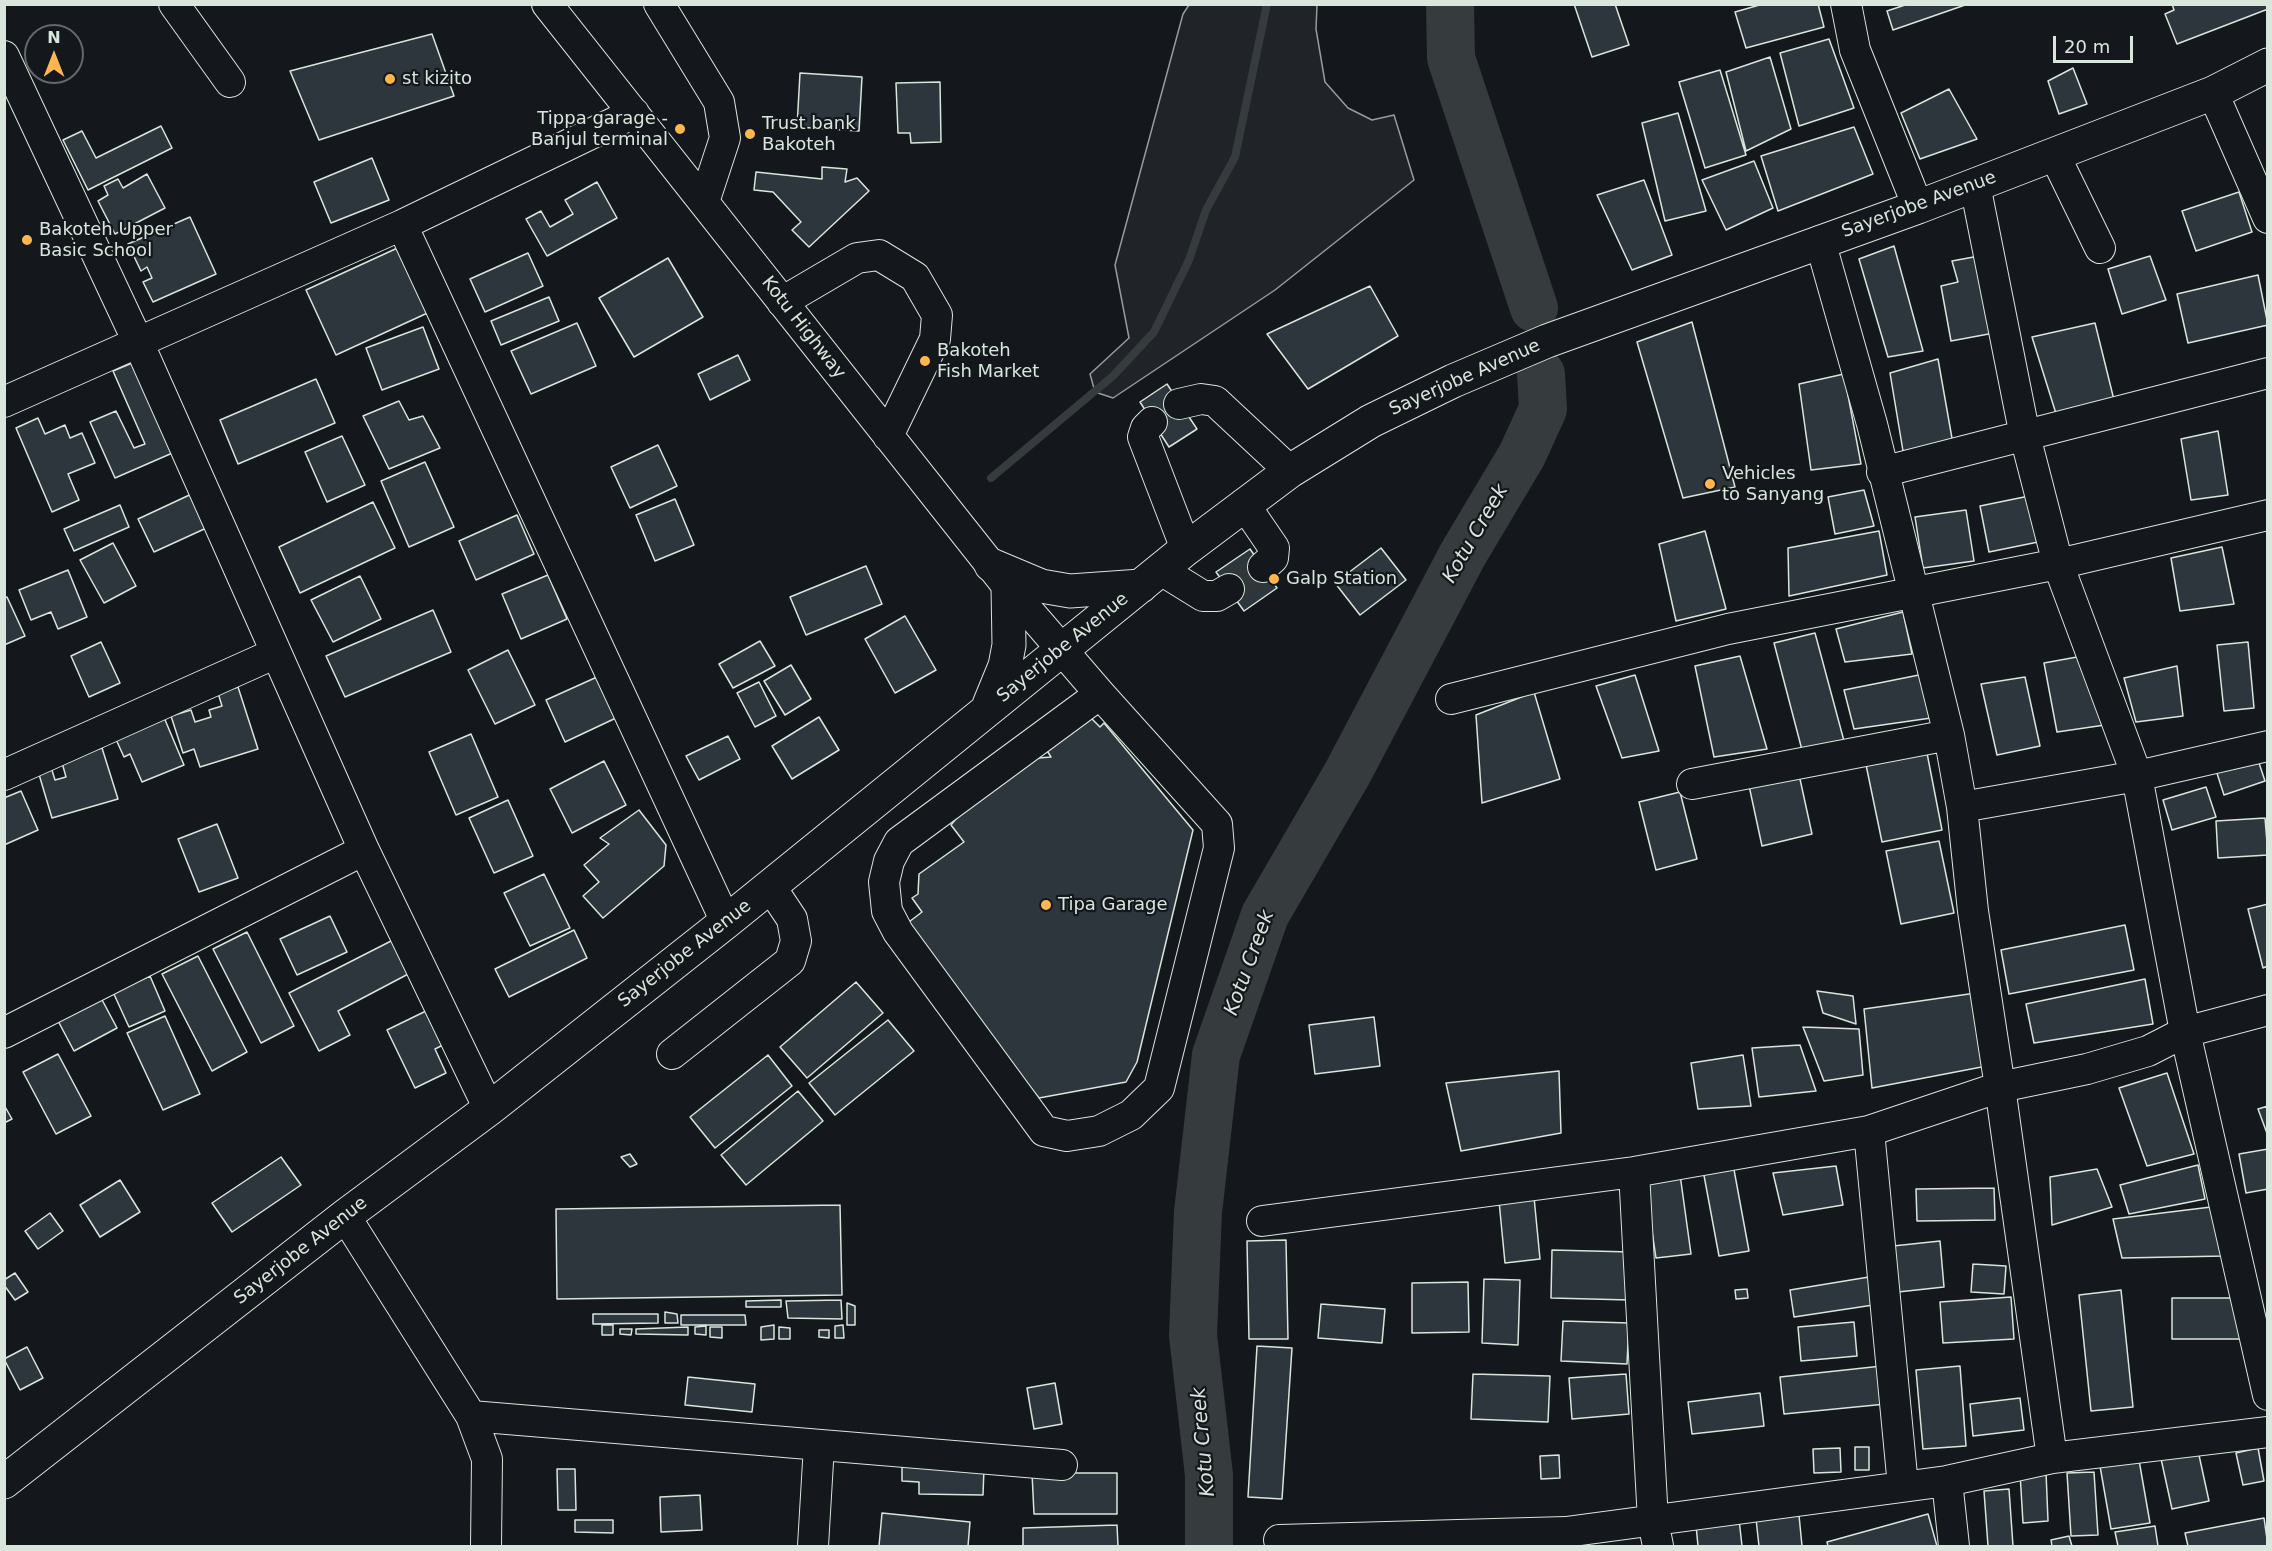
<!DOCTYPE html>
<style>
body{margin:0}
#map{position:relative;width:2272px;height:1551px;overflow:hidden;background:#14181c;font-family:"DejaVu Sans",sans-serif}
canvas{display:block}
.frame{position:absolute;inset:0;border:6px solid #d8e6dc;pointer-events:none}
.north{position:absolute;left:24px;top:24px;width:60px;height:60px;box-sizing:border-box;background:#14181c;border:2px solid #626a69;border-radius:50%;rotate:0deg;font-size:16px;font-weight:700;line-height:24px;text-align:center;color:#d8e6dc}
.north::after{content:'';display:block;margin:auto;width:21px;height:27px;background:#ffb74d;clip-path:polygon(50% 0,100% 100%,50% 72%,0 100%)}
.scale{position:absolute;left:2053px;top:36px;width:80px;height:27px;box-sizing:border-box;border:3px solid #d8e6dc;border-top:0;padding-left:8px;font-size:18px;line-height:21px;white-space:nowrap;color:#d8e6dc;-webkit-text-stroke:4px #14181c;paint-order:stroke}
</style>
<div id="map">
<canvas width="2272" height="1551"></canvas>
<div class="frame"></div>
<div class="north">N</div>
<div class="scale">20 m</div>
</div>
<script>
const g = document.querySelector('canvas').getContext('2d');
g.lineJoin = 'round';
function paint(path, color) { g.fillStyle = color; g.fill(path, 'evenodd'); }
const poly = rows => new Path2D(rows.map(r => 'M' + r).join(''));
function stroke(path, color, width, dash) { g.strokeStyle = color; g.lineWidth = width; g.lineCap = dash ? 'butt' : 'round'; g.setLineDash(dash || []); g.stroke(path); }
function drawText(font, color, halo, rows, align = 'center') {
  g.font = font + ' "DejaVu Sans",sans-serif'; g.lineWidth = 4.5; g.setLineDash([]); g.textBaseline = 'middle'; g.strokeStyle = halo; g.fillStyle = color; for (const [text, x, y, turn = 0] of rows) {
    g.save(); g.translate(x, y); g.rotate((+turn || 0) * Math.PI / 180); g.textAlign = isNaN(turn) ? turn : align; if (halo) g.strokeText(text, 0, 0); g.fillText(text, 0, 0); g.restore();
  }
}
const green = poly([
 [1189,5,1317,5,1316,29,1325,82,1348,108,1372,120,1394,115,1414,180,1275,290,1113,398,1095,392,1090,374,1129,338,1115,265,1183,14,1189,5]
]);
const stream = poly([
 [991,478,1113,376,1154,332,1189,260,1206,210,1235,157,1267,4]
]);
const river = poly([
 [1450,4,1451,58,1534,308],
 [1209,1546,1209,1475,1193,1335,1198,1212,1216,1055,1265,915,1347,774,1463,554,1522,455,1543,409,1541,374]
]);
const building = poly([
 [1574,4,1615,4,1629,45,1592,57,1574,4],
 [1763,4,1818,4,1824,27,1746,48,1735,12,1763,4],
 [1908,4,1968,4,1893,30,1887,11,1908,4],
 [2172,4,2268,4,2268,9,2177,44,2165,14,2174,10,2172,4],
 [432,34,454,96,319,140,290,71,432,34],
 [1829,39,1854,108,1799,126,1780,53,1829,39],
 [1770,57,1791,129,1746,151,1726,72,1770,57],
 [2073,68,2087,104,2059,114,2048,81,2073,68],
 [1720,70,1746,155,1705,168,1679,82,1720,70],
 [800,73,862,77,859,131,797,127,800,73],
 [940,82,941,142,911,143,910,133,898,133,896,83,940,82],
 [1949,89,1977,139,1920,159,1901,113,1949,89],
 [1678,113,1706,211,1665,221,1642,123,1678,113],
 [161,126,172,148,88,190,63,140,82,131,96,158,161,126],
 [1854,127,1873,174,1778,211,1761,156,1854,127],
 [372,158,389,200,331,223,314,182,372,158],
 [1754,161,1773,208,1726,230,1702,180,1754,161],
 [822,167,847,169,845,182,857,178,869,191,809,247,792,230,801,222,773,192,754,190,756,172,822,179,822,167],
 [147,174,165,208,115,234,98,201,108,195,104,186,118,179,123,188,147,174],
 [1644,180,1672,255,1632,270,1597,195,1644,180],
 [597,182,617,218,547,256,526,219,541,211,550,227,573,214,565,200,597,182],
 [2239,192,2252,232,2196,251,2182,211,2239,192],
 [190,217,216,274,153,302,143,282,152,278,147,267,141,271,128,244,190,217],
 [404,245,434,310,336,355,306,290,404,245],
 [1894,246,1923,351,1888,357,1859,259,1894,246],
 [528,253,543,286,485,312,470,279,528,253],
 [1979,256,1994,333,1951,341,1941,286,1958,282,1952,261,1979,256],
 [2150,256,2166,300,2122,314,2108,269,2150,256],
 [668,258,703,317,634,357,599,298,668,258],
 [2258,275,2268,325,2188,343,2177,294,2258,275],
 [1370,286,1398,336,1308,389,1267,334,1370,286],
 [549,297,559,321,501,345,491,321,549,297],
 [1692,322,1735,487,1683,498,1637,342,1692,322],
 [577,323,596,366,531,394,511,351,577,323],
 [2095,323,2115,404,2058,420,2032,337,2095,323],
 [423,327,439,369,382,390,366,348,423,327],
 [738,355,750,380,710,400,698,374,738,355],
 [1938,359,1953,444,1904,457,1890,373,1938,359],
 [137,361,177,451,115,478,90,422,116,411,134,448,145,444,113,371,137,361],
 [1844,374,1861,464,1811,470,1799,384,1844,374],
 [316,379,335,423,238,464,220,420,316,379],
 [1167,384,1197,429,1169,447,1140,402,1167,384],
 [399,401,409,420,423,416,440,448,389,469,363,416,399,401],
 [38,418,45,434,65,425,70,438,82,433,95,463,68,474,79,500,52,512,16,428,38,418],
 [2218,431,2228,495,2191,500,2181,439,2218,431],
 [342,436,365,485,327,502,305,452,342,436],
 [658,445,677,486,630,508,611,467,658,445],
 [425,462,454,527,409,547,381,481,425,462],
 [1864,490,1874,526,1835,534,1828,497,1864,490],
 [198,491,213,525,154,552,138,519,198,491],
 [2034,495,2043,541,1989,552,1980,506,2034,495],
 [675,499,694,545,655,561,636,515,675,499],
 [373,502,395,548,300,593,279,547,373,502],
 [120,505,129,527,74,551,64,529,120,505],
 [1966,510,1974,561,1923,568,1915,517,1966,510],
 [517,515,534,554,476,580,459,541,517,515],
 [1705,531,1726,609,1676,621,1659,544,1705,531],
 [1879,531,1887,575,1789,596,1788,548,1879,531],
 [113,543,136,586,104,603,80,560,113,543],
 [2222,547,2234,604,2180,611,2171,558,2222,547],
 [1381,548,1406,580,1360,615,1335,583,1381,548],
 [1250,549,1277,588,1244,611,1216,572,1250,549],
 [866,566,882,604,806,635,790,597,866,566],
 [68,570,87,617,58,629,51,612,31,620,19,590,68,570],
 [548,575,567,619,521,639,502,594,548,575],
 [360,576,381,619,333,642,311,600,360,576],
 [7,597,25,636,4,645,4,598,7,597],
 [433,610,451,652,345,697,326,656,433,610],
 [1903,612,1912,654,1845,662,1836,629,1903,612],
 [905,616,936,670,895,693,865,639,905,616],
 [1815,633,1844,741,1802,750,1774,643,1815,633],
 [760,641,775,666,733,688,719,664,760,641],
 [101,642,120,683,89,697,71,656,101,642],
 [2248,642,2254,708,2224,711,2217,645,2248,642],
 [508,650,535,705,495,724,468,670,508,650],
 [2088,655,2105,725,2057,732,2044,663,2088,655],
 [1740,656,1767,749,1714,757,1695,666,1740,656],
 [791,665,811,699,785,715,764,681,791,665],
 [2177,666,2183,716,2136,722,2124,678,2177,666],
 [1929,673,1938,717,1854,729,1844,690,1929,673],
 [1635,675,1659,751,1622,758,1596,686,1635,675],
 [597,677,616,718,565,742,546,700,597,677],
 [2025,677,2040,746,1997,755,1981,684,2025,677],
 [759,682,776,716,755,727,737,693,759,682],
 [238,687,258,749,200,767,194,749,183,753,171,716,191,710,195,722,211,717,209,710,222,706,218,693,238,687],
 [1534,692,1560,779,1482,803,1476,715,1534,692],
 [1087,714,1100,727,1104,723,1193,830,1137,1062,1126,1082,1039,1098,901,928,922,912,912,898,918,894,919,874,964,842,951,825,971,800,1027,759,1051,757,1044,746,1087,714],
 [163,715,184,765,142,782,130,754,124,757,114,735,163,715],
 [819,717,839,750,792,779,772,746,819,717],
 [471,734,498,797,456,815,429,752,471,734],
 [728,736,740,759,699,780,686,756,728,736],
 [102,748,118,799,52,818,38,771,51,767,55,780,66,777,61,759,102,748],
 [1926,748,1942,830,1882,842,1865,760,1926,748],
 [2255,751,2265,781,2224,795,2214,764,2255,751],
 [604,761,626,805,572,833,550,789,604,761],
 [1798,770,1812,834,1762,846,1748,781,1798,770],
 [2206,787,2216,817,2172,830,2163,800,2206,787],
 [21,791,38,830,4,845,4,798,21,791],
 [1680,792,1697,859,1656,870,1639,802,1680,792],
 [508,800,533,856,494,873,469,818,508,800],
 [639,810,666,845,664,866,603,918,583,896,599,882,584,865,609,844,600,838,639,810],
 [2265,818,2268,855,2218,858,2216,821,2265,818],
 [217,824,238,878,199,892,178,839,217,824],
 [1939,841,1954,913,1901,924,1886,851,1939,841],
 [544,874,570,928,530,946,504,893,544,874],
 [2268,904,2268,966,2263,968,2248,909,2268,904],
 [330,916,347,952,297,975,280,939,330,916],
 [2125,925,2134,970,2009,994,2001,950,2125,925],
 [574,930,587,958,509,997,495,969,574,930],
 [247,932,294,1026,261,1043,213,949,247,932],
 [395,939,412,972,338,1011,350,1035,319,1051,289,993,395,939],
 [198,956,247,1052,212,1071,162,974,198,956],
 [150,976,165,1011,129,1027,113,992,150,976],
 [2145,979,2153,1024,2034,1043,2026,1004,2145,979],
 [856,982,883,1013,807,1078,780,1047,856,982],
 [1817,991,1853,996,1856,1024,1823,1013,1817,991],
 [1983,992,1992,1065,1872,1088,1864,1009,1983,992],
 [100,996,117,1028,74,1051,57,1019,100,996],
 [428,1010,445,1044,435,1049,446,1073,415,1088,387,1030,428,1010],
 [165,1016,200,1094,163,1110,127,1033,165,1016],
 [1374,1017,1380,1066,1315,1074,1309,1025,1374,1017],
 [888,1020,914,1051,835,1115,809,1083,888,1020],
 [1803,1027,1859,1029,1863,1075,1824,1081,1803,1027],
 [1800,1045,1816,1091,1759,1097,1752,1048,1800,1045],
 [58,1054,91,1116,56,1134,23,1072,58,1054],
 [768,1055,792,1086,715,1148,690,1117,768,1055],
 [1743,1055,1751,1106,1698,1109,1691,1063,1743,1055],
 [1559,1071,1561,1133,1461,1151,1446,1083,1559,1071],
 [2167,1073,2194,1154,2147,1166,2119,1088,2167,1073],
 [798,1091,823,1121,746,1185,721,1155,798,1091],
 [4,1105,12,1119,4,1123,4,1105],
 [2268,1106,2268,1136,2258,1109,2268,1106],
 [1730,1148,1749,1251,1719,1256,1700,1154,1730,1148],
 [2268,1149,2268,1189,2246,1193,2239,1154,2268,1149],
 [630,1154,637,1164,630,1167,621,1157,630,1154],
 [281,1157,301,1185,232,1232,212,1203,281,1157],
 [1678,1160,1691,1254,1656,1258,1642,1164,1678,1160],
 [2198,1165,2205,1199,2129,1214,2120,1185,2198,1165],
 [1836,1166,1843,1205,1783,1215,1773,1173,1836,1166],
 [2097,1169,2112,1207,2052,1225,2050,1177,2097,1169],
 [120,1180,140,1212,100,1237,80,1205,120,1180],
 [1994,1188,1995,1220,1917,1221,1916,1189,1994,1188],
 [1534,1197,1540,1259,1505,1263,1499,1201,1534,1197],
 [840,1205,842,1295,557,1299,556,1209,840,1205],
 [2211,1207,2225,1256,2122,1258,2113,1219,2211,1207],
 [50,1213,63,1231,38,1249,25,1231,50,1213],
 [1286,1240,1288,1339,1249,1339,1247,1241,1286,1240],
 [1940,1241,1944,1287,1898,1292,1893,1246,1940,1241],
 [1552,1250,1631,1252,1630,1300,1551,1298,1552,1250],
 [1973,1264,2006,1266,2004,1294,1971,1292,1973,1264],
 [15,1273,28,1292,15,1300,4,1285,4,1280,15,1273],
 [1875,1276,1880,1304,1794,1317,1790,1290,1875,1276],
 [1484,1279,1520,1280,1518,1345,1482,1343,1484,1279],
 [1468,1282,1469,1332,1412,1333,1412,1283,1468,1282],
 [1747,1289,1748,1298,1736,1299,1735,1290,1747,1289],
 [2121,1290,2133,1407,2091,1411,2079,1295,2121,1290],
 [2011,1297,2014,1339,1943,1343,1940,1302,2011,1297],
 [2172,1298,2241,1298,2241,1339,2172,1339,2172,1298],
 [781,1300,781,1307,746,1307,746,1301,781,1300],
 [841,1300,842,1319,788,1318,786,1301,841,1300],
 [847,1303,855,1306,855,1325,847,1325,847,1303],
 [1321,1304,1385,1309,1382,1343,1318,1338,1321,1304],
 [665,1312,677,1314,678,1323,665,1323,665,1312],
 [593,1314,658,1314,658,1323,593,1324,593,1314],
 [681,1315,745,1315,746,1325,681,1325,681,1315],
 [1563,1321,1629,1323,1627,1364,1561,1361,1563,1321],
 [1854,1322,1857,1356,1801,1361,1798,1327,1854,1322],
 [602,1325,613,1325,613,1335,602,1335,602,1325],
 [774,1325,774,1339,761,1340,761,1327,774,1325],
 [843,1325,844,1338,835,1338,835,1326,843,1325],
 [706,1326,706,1335,695,1334,695,1327,706,1326],
 [688,1327,688,1335,636,1334,636,1329,688,1327],
 [710,1327,722,1327,722,1338,710,1337,710,1327],
 [779,1327,790,1328,790,1339,779,1339,779,1327],
 [620,1329,632,1329,631,1335,620,1334,620,1329],
 [819,1330,829,1330,829,1338,819,1337,819,1330],
 [1257,1346,1292,1348,1282,1499,1248,1497,1257,1346],
 [27,1347,43,1378,20,1390,4,1359,27,1347],
 [1882,1366,1886,1404,1784,1414,1780,1377,1882,1366],
 [1960,1366,1966,1446,1923,1449,1916,1370,1960,1366],
 [1473,1374,1550,1376,1548,1422,1471,1419,1473,1374],
 [1626,1374,1629,1414,1572,1419,1569,1378,1626,1374],
 [688,1377,755,1384,752,1412,685,1405,688,1377],
 [1055,1383,1062,1424,1034,1429,1027,1388,1055,1383],
 [1760,1393,1764,1426,1692,1434,1688,1402,1760,1393],
 [2020,1398,2024,1430,1973,1436,1970,1404,2020,1398],
 [2197,1446,2209,1501,2172,1509,2160,1454,2197,1446],
 [1855,1447,1869,1447,1869,1470,1855,1470,1855,1447],
 [1840,1448,1841,1472,1814,1473,1813,1449,1840,1448],
 [2258,1448,2264,1481,2243,1485,2236,1453,2258,1448],
 [1559,1455,1560,1478,1541,1479,1540,1456,1559,1455],
 [2139,1460,2150,1523,2111,1529,2100,1466,2139,1460],
 [902,1466,984,1468,983,1495,919,1494,919,1482,902,1481,902,1466],
 [557,1469,575,1469,576,1510,558,1510,557,1469],
 [2046,1472,2048,1521,2023,1523,2020,1473,2046,1472],
 [2094,1472,2098,1535,2071,1536,2067,1473,2094,1472],
 [1032,1473,1117,1473,1117,1514,1034,1514,1032,1473],
 [2009,1489,2013,1546,1988,1546,1984,1491,2009,1489],
 [700,1495,702,1530,661,1532,660,1497,700,1495],
 [1798,1505,1802,1546,1759,1546,1755,1510,1798,1505],
 [1738,1510,1742,1546,1698,1546,1695,1515,1738,1510],
 [882,1513,970,1522,968,1546,879,1546,882,1513],
 [1928,1514,1937,1546,1828,1546,1827,1542,1928,1514],
 [2264,1518,2268,1546,2188,1546,2185,1533,2264,1518],
 [575,1520,613,1520,613,1533,575,1532,575,1520],
 [1117,1525,1118,1546,1023,1546,1023,1528,1117,1525],
 [2155,1526,2158,1546,2118,1546,2115,1532,2155,1526],
 [2069,1536,2072,1546,2052,1546,2051,1540,2069,1536]
]);
const minorTunnel = poly([
 [1229,589,1263,567]
]);
const minor = poly([
 [174,4,230,82],
 [547,4,1008,587,1100,694,899,842,889,861,884,882,887,911,898,932,1044,1131,1067,1136,1099,1131,1131,1115,1159,1088,1219,848,1217,824,1100,694],
 [659,4,719,102,725,138,704,202],
 [1846,4,1855,50,1918,207],
 [4,56,138,342,364,850,489,1109],
 [2213,93,2268,218],
 [2054,154,2100,248],
 [1975,185,2025,436,2058,564,2137,776,2185,1032,2268,1395],
 [402,225,726,922],
 [1820,241,1872,424,1949,735,1962,807,1973,911,2000,1087,2052,1458],
 [782,302,857,258,879,255,915,277,937,315,935,339,888,436],
 [4,402,402,225,634,113],
 [1179,404,1201,399,1215,401,1290,471],
 [1152,422,1146,428,1143,437,1186,549],
 [1882,472,2268,373],
 [1244,504,1274,548,1273,558,1263,567],
 [1161,570,1203,596,1217,596,1229,589],
 [1451,699,1728,629,2058,564,2268,515],
 [4,775,276,653],
 [1692,784,1949,735],
 [1962,807,2137,776,2268,746],
 [4,1033,364,850],
 [672,1054,790,961,796,941,792,919,770,886],
 [1869,1131,1903,1486],
 [1634,1172,1653,1521,1658,1546],
 [345,1216,471,1416,487,1459,486,1546],
 [1262,1221,1634,1172,1869,1131,2000,1087,2087,1069,2148,1051,2185,1032,2268,1010],
 [471,1416,1062,1465],
 [1947,1481,1954,1546],
 [1279,1540,1566,1532,1947,1481,2052,1458,2268,1432],
 [813,1546,819,1445]
]);
const major = poly([
 [991,565,1041,586,1070,591,1141,586],
 [989,705,1005,666,1009,645,1008,587],
 [4,1482,345,1216,489,1109,726,922,1186,549,1290,471,1371,421,1453,381,1547,341,1918,207,2213,93,2268,65]
]);
const markers = [
 [390,79,6,"#ffb74d"],
 [680,129,6,"#ffb74d"],
 [750,134,6,"#ffb74d"],
 [27,240,6,"#ffb74d"],
 [925,361,6,"#ffb74d"],
 [1710,484,6,"#ffb74d"],
 [1274,579,6,"#ffb74d"],
 [1046,905,6,"#ffb74d"]
];
const poiNames = [
 ["st kizito",402,79],
 ["Tippa garage -",668,119,"right"],
 ["Banjul terminal",668,140,"right"],
 ["Trust bank",762,124],
 ["Bakoteh",762,145],
 ["Bakoteh Upper",39,230],
 ["Basic School",39,251],
 ["Bakoteh",937,351],
 ["Fish Market",937,372],
 ["Vehicles",1722,474],
 ["to Sanyang",1722,495],
 ["Galp Station",1286,579],
 ["Tipa Garage",1058,905]
];
const streetNames = [
 ["Sayerjobe Avenue",1919,205,-20],
 ["Kotu Highway",803,328,52],
 ["Sayerjobe Avenue",1465,378,-24],
 ["Sayerjobe Avenue",1063,648,-39],
 ["Sayerjobe Avenue",685,954,-38],
 ["Sayerjobe Avenue",301,1251,-38]
];
const waterNames = [
 ["Kotu Creek",1476,534,-60],
 ["Kotu Creek",1250,963,-70],
 ["Kotu Creek",1204,1442,-95]
];
paint(green, '#202428');
stroke(green, '#939e99', 1.5);
stroke(stream, '#363b3e', 8);
stroke(river, '#363b3e', 48);
paint(building, '#2c363c');
stroke(building, '#d8e6dc', 1.5);
stroke(minorTunnel, '#313739', 30, [30, 15]);
stroke(minor, '#d8e6dc', 32);
stroke(major, '#d8e6dc', 35);
stroke(minor, '#14181c', 30);
stroke(major, '#14181c', 33);
for (const [x, y, r, color] of markers) { const dot = new Path2D(); dot.arc(x, y, r, 0, 2 * Math.PI); g.fillStyle = color; g.fill(dot); stroke(dot, '#14181c', 2); }
drawText('18px', '#d8e6dc', '#14181c', poiNames, 'left');
drawText('18px', '#d8e6dc', '#14181c', streetNames);
drawText('italic 20px', '#d8e6dc', '#14181c', waterNames);
</script>
